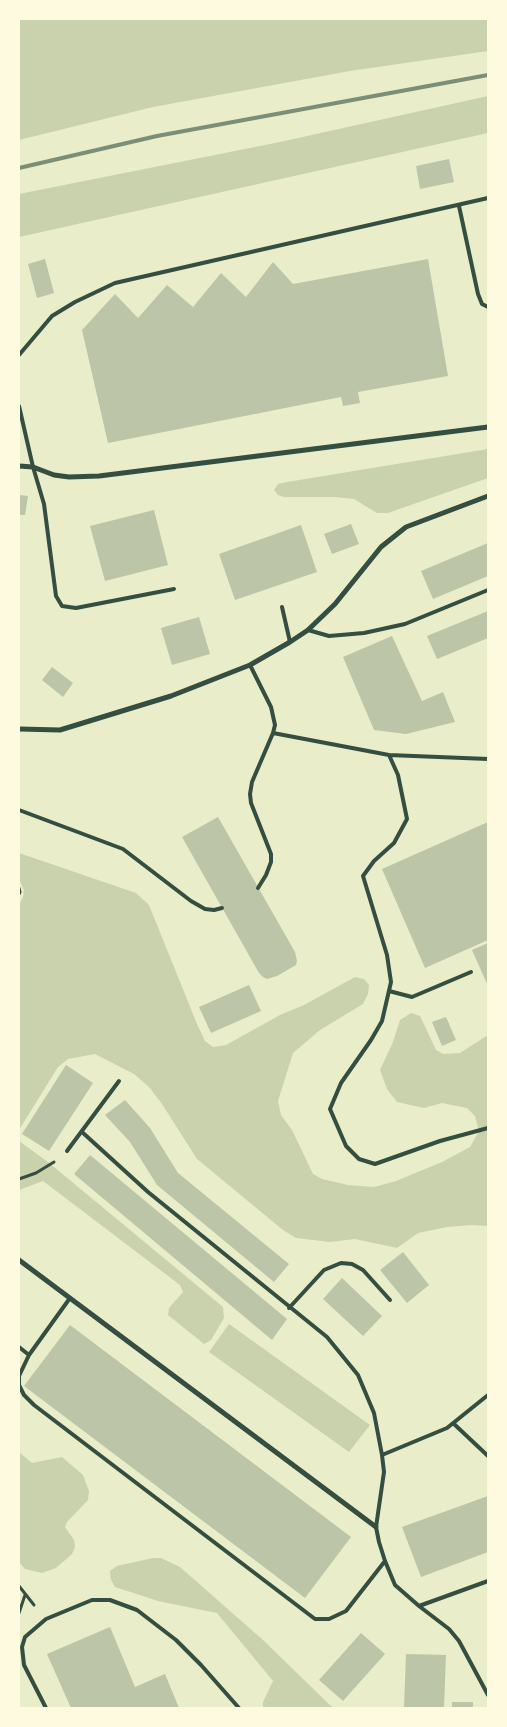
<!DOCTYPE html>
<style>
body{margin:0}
#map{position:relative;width:507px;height:1727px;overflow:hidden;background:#e9edc9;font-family:"Source Sans 3",sans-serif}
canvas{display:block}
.frame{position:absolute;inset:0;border:20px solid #fefae0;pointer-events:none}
</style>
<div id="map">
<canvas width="507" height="1727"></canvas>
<div class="frame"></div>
</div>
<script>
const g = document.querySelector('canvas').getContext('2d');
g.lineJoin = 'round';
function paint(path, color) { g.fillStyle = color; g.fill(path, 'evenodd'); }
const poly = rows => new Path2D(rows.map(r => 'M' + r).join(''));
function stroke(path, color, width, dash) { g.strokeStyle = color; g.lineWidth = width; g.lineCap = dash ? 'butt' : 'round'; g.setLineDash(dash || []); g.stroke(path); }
const green = poly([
 [23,19,488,19,488,51,350,71,153,107,19,140,19,20],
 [488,96,488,133,19,237,19,194,280,142],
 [488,449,488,478,388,513,377,513,354,499,335,497,284,497,278,495,274,490,278,484,287,482],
 [19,853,136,893,149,905,197,1024,205,1041,213,1047,226,1045,280,1015,304,1005,355,977,364,979,369,985,368,994,363,1004,320,1030,293,1053,278,1101,281,1115,292,1130,313,1174,322,1179,348,1185,374,1187,396,1181,442,1162,470,1147,479,1131,475,1116,467,1108,442,1103,424,1108,397,1102,387,1089,380,1070,393,1042,400,1020,411,1013,420,1016,436,1050,443,1054,460,1053,488,1035,488,1226,471,1225,447,1227,418,1233,397,1248,355,1239,330,1242,296,1238,283,1230,197,1159,162,1104,149,1087,134,1074,95,1054,68,1059,58,1067,19,1130,19,905,23,897,24,890,19,879],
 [19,1136,19,1141,48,1162,223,1307,224,1318,211,1340,204,1344,168,1315,169,1308,183,1292,180,1285,43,1181,19,1190],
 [229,1324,370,1425,349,1452,209,1352],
 [19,1452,32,1463,62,1457,83,1475,89,1491,88,1500,67,1522,65,1527,74,1540,75,1547,72,1554,56,1568,42,1573,25,1569,19,1562],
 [153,1558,161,1558,180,1567,263,1640,333,1708,263,1708,263,1702,273,1681,217,1613,158,1601,115,1587,111,1580,110,1571,117,1566]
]);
const building = poly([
 [449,159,454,182,420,189,416,166],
 [45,259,54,293,37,298,28,264],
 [428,259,448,376,358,392,360,403,343,406,341,397,108,443,82,330,115,294,138,318,167,285,193,307,221,273,246,297,273,262,293,284],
 [19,495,28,496,25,515,19,515],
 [154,510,168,565,105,581,90,526],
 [351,524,359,544,332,554,324,534],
 [301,525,317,572,235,600,219,554],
 [488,543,488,576,433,599,421,571],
 [488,611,488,638,437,659,427,636],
 [199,617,210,654,172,665,161,628],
 [392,636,422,701,443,692,455,722,406,734,374,730,343,657],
 [52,667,73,683,63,697,42,680],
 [218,817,295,952,297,961,296,965,277,976,267,979,263,977,259,973,182,837],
 [488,822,488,940,425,968,382,869],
 [488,943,488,986,472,950],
 [249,985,261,1011,211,1033,199,1007],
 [446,1017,456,1040,442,1046,432,1022],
 [66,1065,93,1083,49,1151,22,1134],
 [125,1100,150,1128,178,1173,289,1264,274,1282,157,1185,130,1142,105,1115],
 [90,1155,287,1319,272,1340,74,1174],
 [403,1252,429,1285,407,1303,380,1270],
 [342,1278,382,1316,363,1336,323,1299],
 [70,1325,351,1537,305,1598,24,1386],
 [488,1496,488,1552,421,1577,402,1527],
 [110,1627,135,1687,165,1674,179,1708,71,1708,47,1654],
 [361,1633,385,1654,343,1701,319,1680],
 [406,1654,446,1655,444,1708,404,1708],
 [452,1702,473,1702,473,1708,452,1708]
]);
const path = poly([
 [19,888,20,892,19,894],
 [19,1179,36,1173,54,1162],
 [19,1586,34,1605],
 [19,1613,25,1595]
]);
const service = poly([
 [459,206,478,294,482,304,488,307],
 [19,355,52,316,75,302,115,283,488,198],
 [19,406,33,467,44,504,56,596,62,606,76,608,174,589],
 [282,607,290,642],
 [308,630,329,636,364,633,405,624,488,590],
 [250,665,271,707,275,725,273,733,252,782,250,794,251,803,271,854,271,862,266,875,258,888],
 [273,733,389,755,488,759],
 [389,755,398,775,407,819,394,843,374,861,363,876,387,955,391,982,382,1021,371,1040,341,1083,330,1109,346,1146,359,1159,375,1164,440,1141,488,1128],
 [19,810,123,849,191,901,205,909,214,910,222,908],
 [389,991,412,997,471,972],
 [82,1132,148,1192,327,1337,358,1375,374,1413,382,1455,384,1472,376,1527,379,1542,385,1561,395,1585,419,1606,449,1629,459,1641,488,1695],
 [67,1151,119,1081],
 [70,1298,29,1355,19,1376,19,1385,24,1395,34,1405,315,1619,329,1619,346,1611,385,1561],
 [289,1308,324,1270,341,1263,352,1264,363,1270,390,1300],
 [19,1347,29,1355],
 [454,1424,488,1456],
 [382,1455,447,1428,488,1395],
 [419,1606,488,1581],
 [46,1708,24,1665,22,1647,25,1637,46,1619,92,1600,110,1600,137,1610,176,1640,201,1665,239,1708]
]);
const minor = poly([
 [19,466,33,467,54,475,69,477,99,476,488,427],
 [19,729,60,730,171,696,250,665,290,642,308,630,335,604,381,547,406,527,488,496],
 [19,1260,376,1527]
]);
const rail = poly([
 [19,168,157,136,488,75]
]);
paint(green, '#cad2ad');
paint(building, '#bcc5a7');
stroke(path, '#344e41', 3);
stroke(service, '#344e41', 4);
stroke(minor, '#344e41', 5);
stroke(rail, '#7c8e77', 4);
</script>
